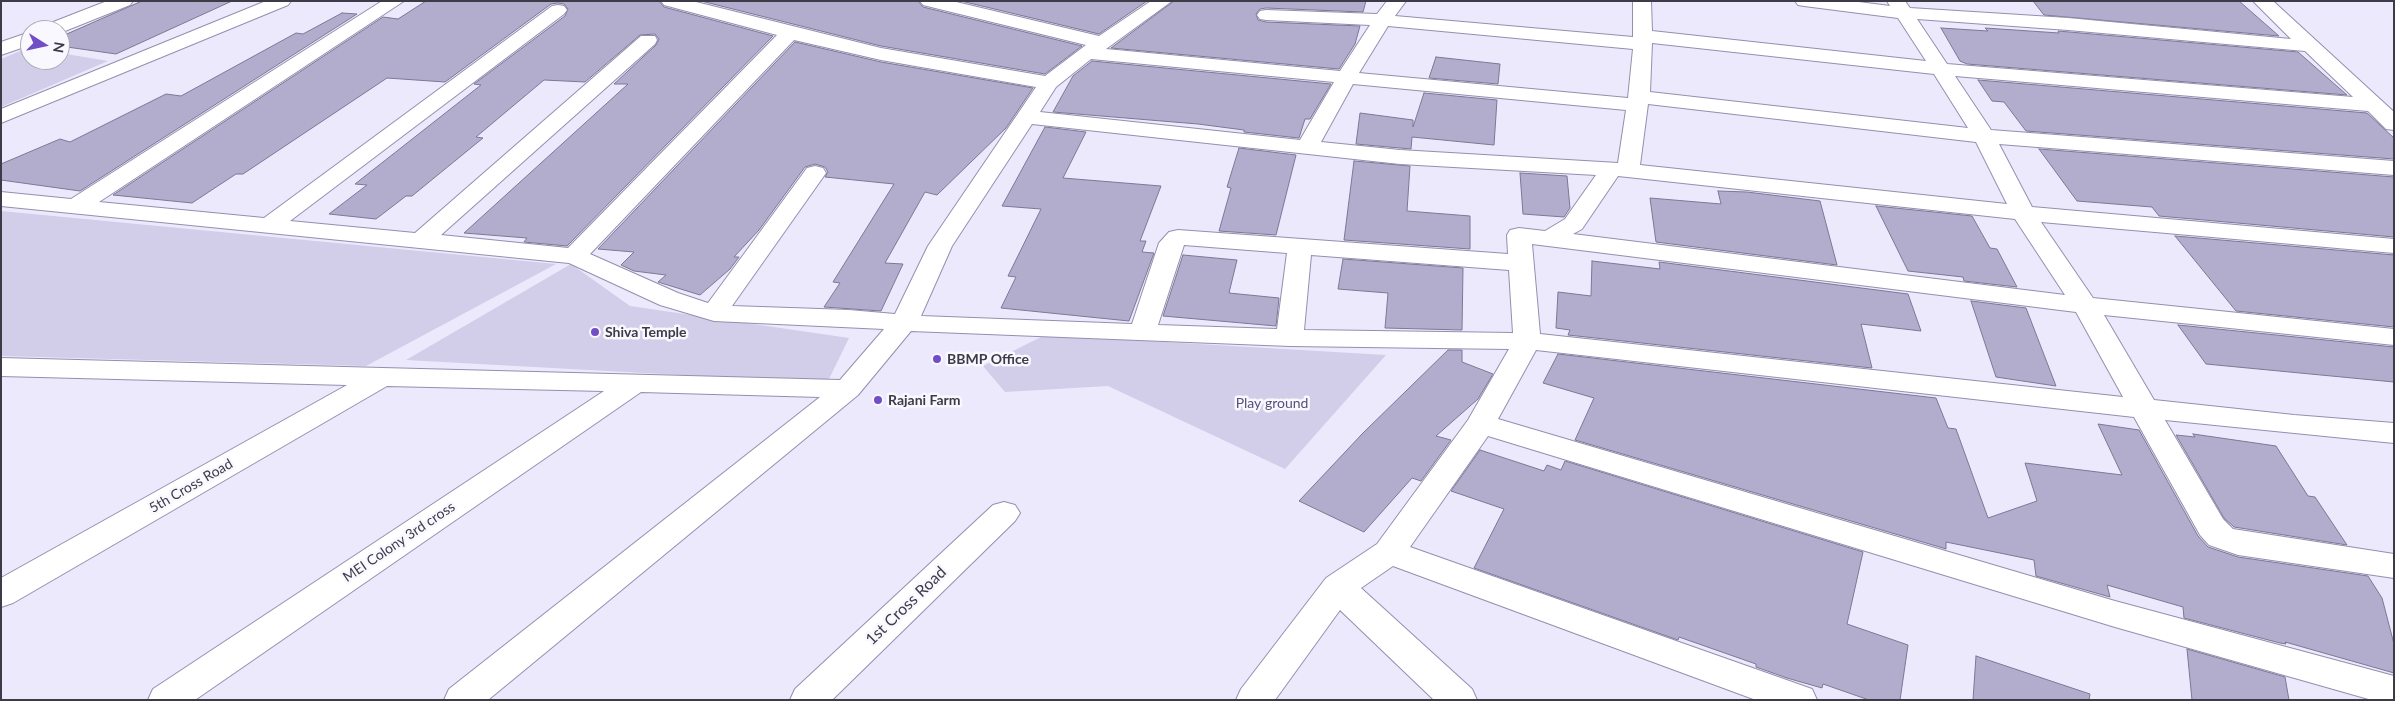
<!DOCTYPE html>
<style>
body{margin:0}
#map{position:relative;width:2395px;height:701px;overflow:hidden;background:#ece9fd;font-family:Lato,sans-serif}
canvas{display:block}
.frame{position:absolute;inset:0;border:2px solid #3d3b48;pointer-events:none}
.north{position:absolute;left:20px;top:20px;width:50px;height:50px;box-sizing:border-box;background:#f9f8ff;border:1px solid #aeacb6;border-radius:50%;rotate:100deg;font-size:14px;font-weight:700;line-height:20px;text-align:center;color:#3d3b48}
.north::after{content:'';display:block;margin:auto;width:18px;height:22px;background:#714dc6;clip-path:polygon(50% 0,100% 100%,50% 72%,0 100%)}
</style>
<div id="map">
<canvas width="2395" height="701"></canvas>
<div class="frame"></div>
<div class="north">N</div>
</div>
<script>
const g = document.querySelector('canvas').getContext('2d');
g.lineJoin = 'round';
function paint(path, color) { g.fillStyle = color; g.fill(path, 'evenodd'); }
const poly = rows => new Path2D(rows.map(r => 'M' + r).join(''));
function stroke(path, color, width, dash) { g.strokeStyle = color; g.lineWidth = width; g.lineCap = dash ? 'butt' : 'round'; g.setLineDash(dash || []); g.stroke(path); }
function drawText(font, color, halo, rows, align = 'center') {
  g.font = font + ' Lato,sans-serif'; g.lineWidth = 5; g.setLineDash([]); g.textBaseline = 'middle'; g.strokeStyle = halo; g.fillStyle = color; for (const [text, x, y, turn = 0] of rows) {
    g.save(); g.translate(x, y); g.rotate((+turn || 0) * Math.PI / 180); g.textAlign = isNaN(turn) ? turn : align; if (halo) g.strokeText(text, 0, 0); g.fillText(text, 0, 0); g.restore();
  }
}
const green = poly([
 [30,47,30,60,60,60,60,53,108,61,1,107,1,59],
 [1,211,556,264,366,366,1,356],
 [571,264,630,306,849,338,827,383,406,360],
 [1045,335,1386,355,1285,469,1108,386,1005,392,983,366]
]);
const building = poly([
 [142,1,232,1,116,54,60,46,60,37,142,1],
 [426,1,659,1,664,7,773,36,567,246,524,242,527,238,464,233,628,84,614,84,656,45,659,39,655,34,640,35,585,82,544,80,476,137,483,138,412,196,406,196,376,219,329,214,367,185,355,184,481,85,474,84,565,16,568,9,564,4,558,3,551,4,445,82,387,78,243,174,236,174,192,203,113,195,383,17,398,19,426,1],
 [701,1,918,1,923,7,1082,46,1045,74,881,46,701,1],
 [961,1,1147,1,1099,34,961,1],
 [1174,1,1366,1,1363,12,1266,8,1260,9,1256,14,1258,20,1266,22,1360,26,1355,44,1339,69,1111,48,1174,1],
 [2033,1,2239,1,2279,36,2044,15,2033,1],
 [342,13,357,14,80,191,1,180,1,164,60,139,70,142,166,94,181,96,296,33,303,34,342,13],
 [1941,28,1988,31,1985,28,2059,33,2058,31,2298,52,2347,95,1967,64,1960,61,1941,28],
 [795,42,881,62,1033,88,1006,128,937,195,925,192,885,263,903,264,881,311,824,307,840,283,833,282,894,184,825,177,828,172,825,167,815,164,805,167,759,230,734,257,739,257,730,269,700,295,658,282,666,275,634,271,621,265,634,252,598,249,795,42],
 [1436,57,1500,64,1498,84,1429,78,1436,57],
 [1092,61,1331,84,1310,119,1305,119,1299,138,1244,132,1244,130,1198,124,1053,112,1073,76,1092,61],
 [1978,80,2367,113,2394,138,2394,159,2026,131,2004,102,1992,101,1978,80],
 [1424,93,1497,100,1494,145,1412,137,1411,149,1356,144,1360,113,1413,120,1413,127,1424,93],
 [1045,127,1086,132,1063,178,1161,186,1140,241,1146,241,1142,252,1154,253,1129,321,1001,308,1016,277,1008,276,1041,209,1002,206,1045,127],
 [1239,148,1296,155,1276,235,1219,231,1231,188,1227,187,1239,148],
 [2039,149,2394,177,2394,237,2159,216,2152,207,2077,201,2039,149],
 [1354,161,1410,166,1407,211,1470,216,1470,249,1344,240,1354,161],
 [1520,173,1567,176,1570,208,1564,217,1523,214,1520,173],
 [1718,191,1747,192,1820,201,1837,265,1656,242,1650,198,1721,204,1718,191],
 [1876,206,1972,216,1990,248,1997,249,2017,287,1964,281,1963,277,1908,271,1876,206],
 [2175,236,2394,255,2394,327,2236,311,2175,236],
 [1183,255,1237,260,1229,293,1279,298,1276,326,1163,316,1183,255],
 [1343,259,1463,268,1462,330,1385,328,1388,293,1338,289,1343,259],
 [1592,261,1660,269,1659,262,1908,294,1921,331,1861,324,1872,368,1568,335,1570,330,1556,328,1558,292,1591,296,1592,261],
 [1971,301,2026,308,2056,386,1996,377,1971,301],
 [2178,325,2394,347,2394,382,2206,364,2178,325],
 [1448,350,1462,350,1462,362,1493,374,1478,399,1436,436,1451,440,1421,481,1412,478,1364,532,1299,501,1363,433,1448,350],
 [1558,354,1936,398,1948,428,1956,429,1988,518,2037,501,2025,463,2122,475,2098,424,2139,430,2198,536,2208,547,2238,557,2368,576,2382,598,2394,644,2394,673,2285,642,2286,644,2280,643,2184,618,2183,607,2107,585,2110,597,2036,576,2034,560,1946,542,1946,549,1943,548,1575,440,1594,398,1543,383,1558,354],
 [2193,434,2276,446,2308,496,2315,497,2347,545,2234,527,2224,518,2176,435,2195,437,2193,434],
 [1480,450,1544,471,1547,465,1561,470,1565,461,1863,552,1847,624,1908,645,1900,700,1869,700,1823,684,1822,688,1787,678,1756,667,1756,664,1679,637,1678,640,1474,568,1504,509,1451,491,1480,450],
 [2187,649,2285,677,2289,700,2192,700,2187,649],
 [1976,656,2090,694,2089,700,1973,700,1976,656]
]);
const minor = poly([
 [107,1,133,1,130,5,60,33,60,30,41,30,43,26,107,1],
 [266,1,291,1,288,5,1,123,1,109,266,1],
 [382,1,404,1,99,202,264,218,552,6,558,5,564,6,567,10,564,14,290,221,415,233,641,36,655,36,657,40,655,44,441,235,568,248,777,35,664,5,661,1,692,1,881,48,1045,76,1086,45,923,5,920,1,952,1,1099,36,1151,1,1172,1,1106,49,1340,71,1370,25,1266,20,1260,19,1257,15,1260,11,1266,10,1377,14,1387,1,1406,1,1395,16,1633,37,1633,1,1651,1,1652,31,1926,61,1898,18,1804,6,1798,5,1795,1,1851,1,1890,6,1887,1,1905,1,1910,8,2068,18,2291,39,2253,1,2273,1,2394,112,2394,130,2386,129,2368,111,1955,76,1991,130,2394,161,2394,175,1999,144,2032,207,2394,239,2394,253,2041,222,2093,298,2394,329,2394,345,2104,315,2154,400,2294,415,2394,423,2394,443,2165,420,2223,519,2233,529,2394,554,2394,578,2238,555,2209,545,2200,535,2134,417,1536,350,1498,419,2115,601,2394,676,2394,700,2372,700,2115,627,1488,436,1410,547,1812,689,1817,700,1756,700,1393,566,1361,588,1472,689,1477,700,1434,700,1340,610,1275,700,1236,700,1241,689,1326,578,1377,544,1468,420,1509,349,1290,346,911,331,858,395,488,700,444,700,449,689,820,397,641,392,195,700,148,700,153,689,604,391,387,386,13,603,1,607,1,578,347,385,1,376,1,358,840,380,884,329,714,321,660,305,569,263,1,206,1,192,71,199,382,1],
 [1917,19,2068,30,2305,51,2353,97,1947,64,1917,19],
 [1388,26,1633,49,1628,98,1359,73,1388,26],
 [794,40,881,60,1036,87,928,246,895,314,849,310,732,306,826,173,823,168,815,166,807,168,708,303,678,293,590,254,794,40],
 [1652,43,1934,74,1968,128,1650,92,1652,43],
 [1091,59,1334,82,1300,140,1040,112,1056,87,1091,59],
 [1353,84,1626,110,1618,163,1400,150,1321,142,1353,84],
 [1648,104,1976,142,2007,204,1640,165,1648,104],
 [1032,124,1400,164,1596,175,1565,219,1545,231,1519,228,1510,230,1507,235,1508,254,1178,230,1169,232,1159,243,1132,324,921,316,952,246,1032,124],
 [1618,176,2015,219,2065,295,1573,234,1582,229,1618,176],
 [1532,244,2076,312,2123,397,1540,334,1532,244],
 [1184,245,1287,253,1277,329,1158,325,1184,245],
 [1311,255,1509,270,1513,333,1304,330,1311,255],
 [30,32,30,45,1,55,1,42,30,32],
 [1004,502,1015,505,1020,513,1015,521,832,700,790,700,795,689,993,505,1004,502]
]);
const markers = [
 [595,332,5,"#714dc6"],
 [937,359,5,"#714dc6"],
 [878,400,5,"#714dc6"]
];
const poiNames = [
 ["Shiva Temple",605,332],
 ["BBMP Office",947,359],
 ["Rajani Farm",888,400]
];
const parkNames = [
 ["Play ground",1272,403]
];
const streetNames = [
 ["5th Cross Road",191,486,-30],
 ["MEI Colony 3rd cross",399,542,-34]
];
const nearStreetnames = [
 ["1st Cross Road",906,606,-44]
];
paint(green, '#d2cde9');
paint(building, '#b2adcd');
stroke(building, '#7c7795', 1);
stroke(minor, '#948fae', 2);
paint(minor, '#fff');
for (const [x, y, r, color] of markers) { const dot = new Path2D(); dot.arc(x, y, r, 0, 2 * Math.PI); g.fillStyle = color; g.fill(dot); stroke(dot, '#f9f8ff', 2); }
drawText('bold 14px', '#3d3b48', '#f9f8ff', poiNames, 'left');
drawText('14px', '#584f7b', '#f9f8ff', parkNames);
drawText('14px', '#3d3b48', '#f9f8ff', streetNames);
drawText('16px', '#3d3b48', '#f9f8ff', nearStreetnames);
</script>
